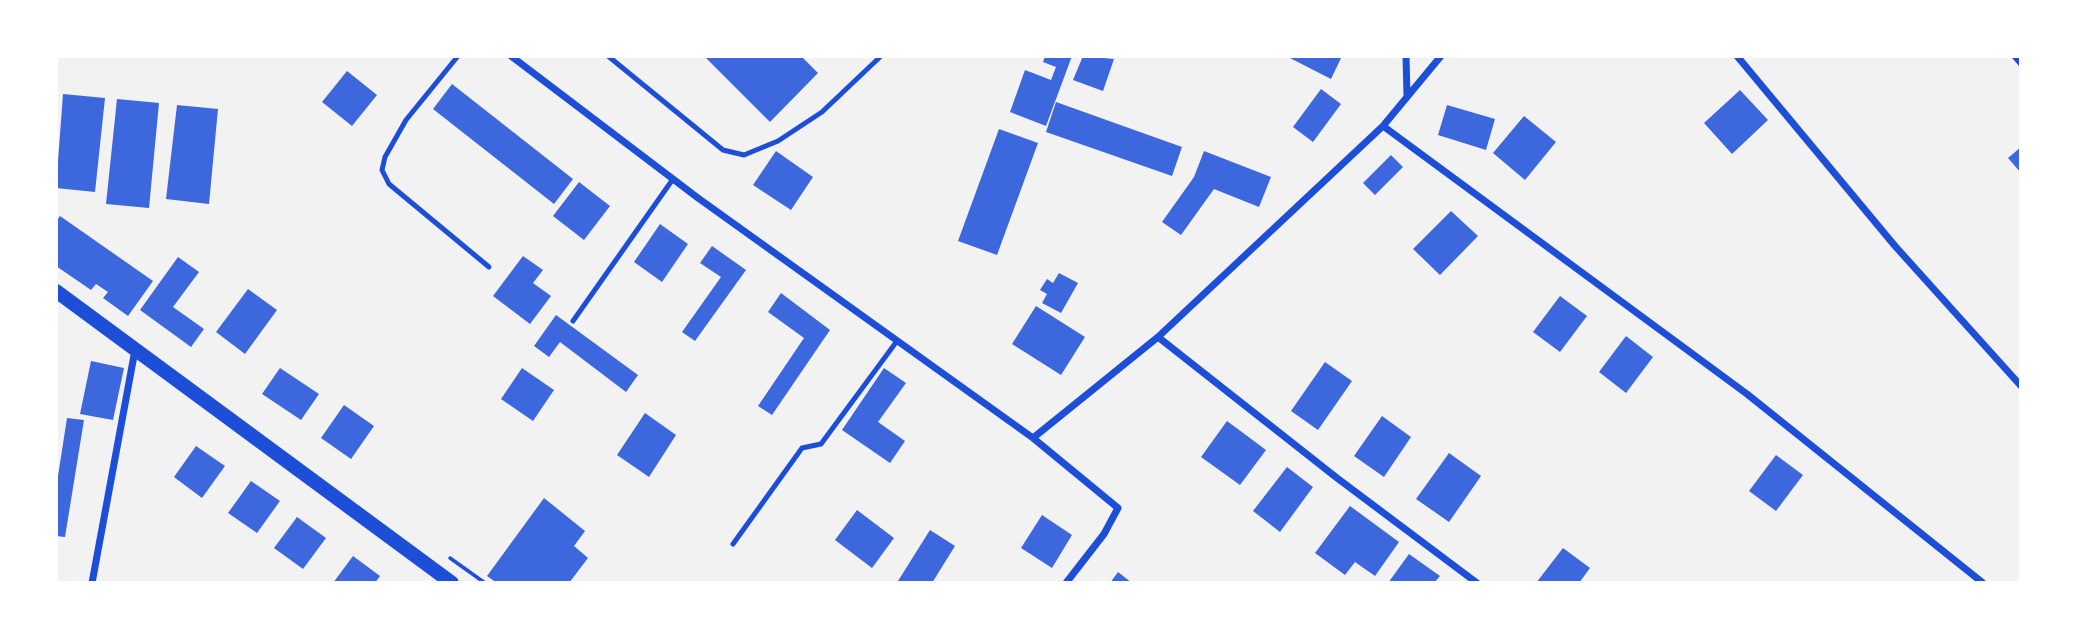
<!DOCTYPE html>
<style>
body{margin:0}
#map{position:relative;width:2077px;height:639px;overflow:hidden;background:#f2f2f2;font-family:Arial,sans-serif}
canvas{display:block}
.frame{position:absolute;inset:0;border:58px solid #fff;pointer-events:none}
</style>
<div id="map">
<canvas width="2077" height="639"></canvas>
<div class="frame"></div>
</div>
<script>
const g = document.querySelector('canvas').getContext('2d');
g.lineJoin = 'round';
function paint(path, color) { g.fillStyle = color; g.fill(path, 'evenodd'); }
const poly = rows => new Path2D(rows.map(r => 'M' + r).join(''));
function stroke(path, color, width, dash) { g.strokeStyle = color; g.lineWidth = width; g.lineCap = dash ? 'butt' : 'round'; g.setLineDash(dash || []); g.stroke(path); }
const building = poly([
 [704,56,801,56,818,73,770,122],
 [1045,56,1072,56,1046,126,1010,112,1025,70,1051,80,1056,67,1043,62],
 [1083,56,1114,59,1103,91,1073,80],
 [1286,56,1342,56,1331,79],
 [347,71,377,95,352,126,322,102],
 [452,84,573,179,554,204,433,109],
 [1321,89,1341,104,1313,142,1293,127],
 [1740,90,1768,120,1732,154,1704,123],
 [63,94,105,98,95,192,56,188],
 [117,99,159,103,149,208,106,204],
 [1056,102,1182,147,1172,176,1046,132],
 [177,105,218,109,209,204,166,199],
 [1447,105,1495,119,1486,150,1438,135],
 [1524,116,1556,142,1525,180,1493,153],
 [999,129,1038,143,997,255,958,241],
 [2021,147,2021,173,2008,158],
 [776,151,813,177,791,210,753,185],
 [1204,151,1271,177,1259,207,1214,189,1181,235,1162,222,1194,177],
 [1391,155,1403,167,1375,195,1363,183],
 [579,182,610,206,584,240,553,216],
 [1451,211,1478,236,1440,275,1413,249],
 [60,216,153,281,128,316,103,298,108,292,96,284,91,290,56,266,56,222],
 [660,224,688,244,662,282,634,262],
 [712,246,746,270,695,341,682,332,721,277,700,263],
 [523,256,543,270,533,283,551,296,530,324,493,296],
 [178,257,199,272,173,307,204,329,191,347,140,310],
 [1059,273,1078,283,1061,313,1042,303,1047,294,1040,290,1047,279,1053,283],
 [248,289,277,310,245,354,216,332],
 [781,293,830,330,772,415,758,406,804,338,768,312],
 [1560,296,1587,316,1560,352,1533,332],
 [1036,306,1085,337,1061,375,1012,344],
 [556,315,638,375,626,392,560,342,549,357,534,346],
 [1626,336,1653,357,1626,393,1599,372],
 [91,361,124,368,113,420,80,414],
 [1325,362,1352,381,1318,430,1291,411],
 [280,368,319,394,301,420,262,394],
 [522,368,554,390,533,421,501,399],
 [884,368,906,383,878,422,905,441,890,463,842,430],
 [344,405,374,426,351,459,321,438],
 [645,413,676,435,649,477,617,455],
 [1382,416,1411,437,1384,477,1354,456],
 [67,418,84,420,65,537,56,536,56,489],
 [1227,421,1266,450,1240,485,1201,457],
 [196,446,225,466,202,498,174,477],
 [1449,453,1481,476,1449,522,1416,499],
 [1776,455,1803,475,1776,511,1749,491],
 [1287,467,1313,487,1280,532,1253,511],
 [251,481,280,501,257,533,228,513],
 [544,498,585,531,574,546,588,558,569,583,497,583,487,576],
 [1350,506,1399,542,1375,576,1355,562,1345,575,1315,553],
 [857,510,894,538,872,568,835,540],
 [1042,515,1072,535,1052,568,1021,548],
 [297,517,326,538,303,569,274,548],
 [930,530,955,546,932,583,901,583,898,581],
 [1563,548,1590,568,1579,583,1536,583],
 [1409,554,1440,576,1434,583,1388,583],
 [353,556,380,576,375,583,333,583],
 [1118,572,1132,583,1110,583]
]);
const path = poly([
 [450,558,485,583]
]);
const service = poly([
 [458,56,406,120,385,157,382,170,389,184,489,267],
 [608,56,723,150,744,155,778,141,822,112,881,56],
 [573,321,673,179],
 [733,544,802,448,821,444,897,341]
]);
const minor = poly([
 [511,56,698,198,1033,438,1118,508,1104,534,1066,583],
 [1406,56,1407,96],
 [1737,56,1895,246,2021,386],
 [2015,56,2021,63],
 [1383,126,1747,394,1983,583],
 [1158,337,1337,478,1477,583],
 [1033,438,1158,337,1383,126,1441,56],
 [92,583,135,350]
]);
const secondary = poly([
 [56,291,452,583]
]);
paint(building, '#3d67dc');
stroke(path, '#1d4ed8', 3.5);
stroke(service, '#1d4ed8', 5);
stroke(minor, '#1d4ed8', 7);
stroke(secondary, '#1d4ed8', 14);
</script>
